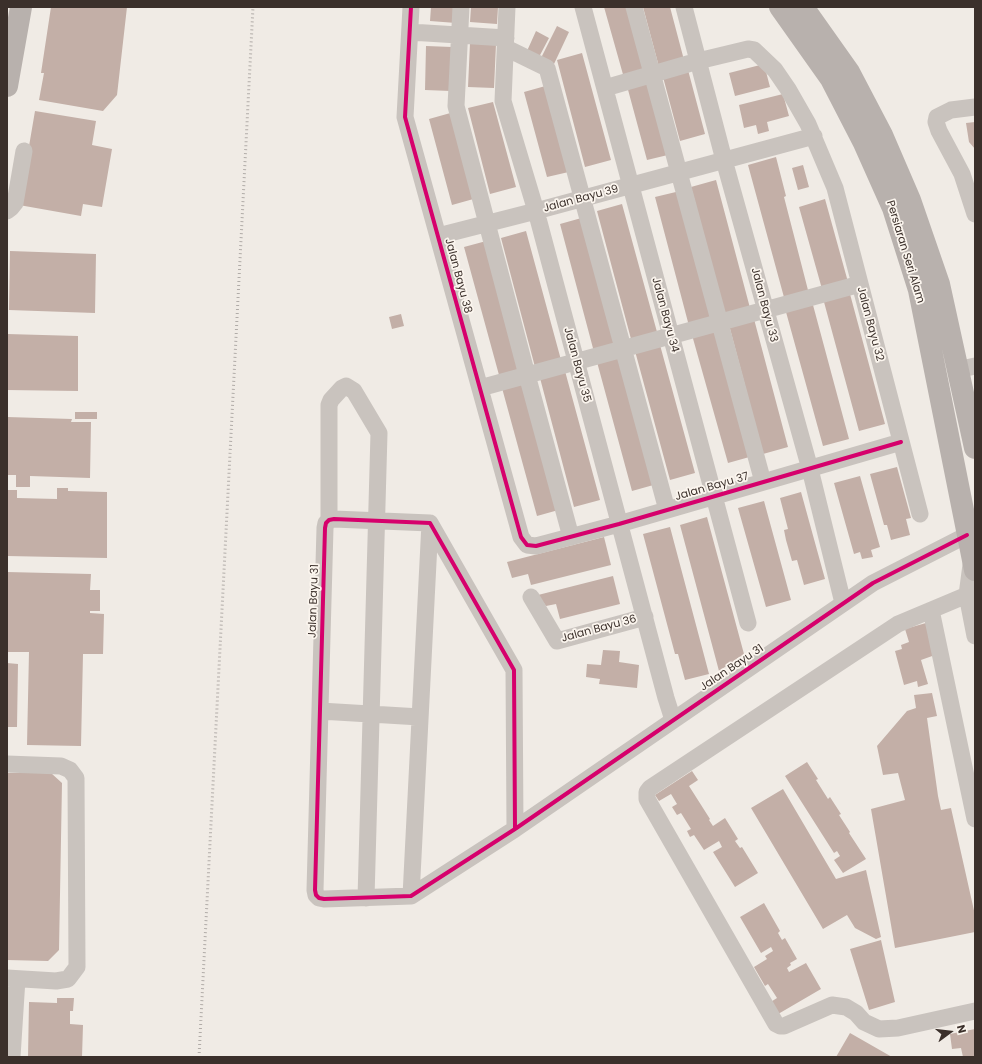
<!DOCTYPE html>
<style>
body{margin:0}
#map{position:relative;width:982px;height:1064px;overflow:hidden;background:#f0ebe5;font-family:Poppins,sans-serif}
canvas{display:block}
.frame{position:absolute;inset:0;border:8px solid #3b302b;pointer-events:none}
.north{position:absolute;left:930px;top:1012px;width:40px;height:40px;-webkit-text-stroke:3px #fbf5ee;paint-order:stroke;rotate:75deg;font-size:11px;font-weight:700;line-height:16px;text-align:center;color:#3b302b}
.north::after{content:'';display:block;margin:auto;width:14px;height:18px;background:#3b302b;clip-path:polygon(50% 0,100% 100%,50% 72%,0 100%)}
</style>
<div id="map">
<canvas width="982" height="1064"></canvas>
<div class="frame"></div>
<div class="north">N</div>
</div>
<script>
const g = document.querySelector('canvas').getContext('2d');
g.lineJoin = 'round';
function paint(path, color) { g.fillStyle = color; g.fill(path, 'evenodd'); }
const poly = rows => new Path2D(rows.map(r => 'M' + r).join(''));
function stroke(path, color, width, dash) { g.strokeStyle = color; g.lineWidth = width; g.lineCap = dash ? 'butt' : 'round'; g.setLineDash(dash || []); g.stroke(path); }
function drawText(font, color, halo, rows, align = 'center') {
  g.font = font + ' Poppins,sans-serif'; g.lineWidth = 3.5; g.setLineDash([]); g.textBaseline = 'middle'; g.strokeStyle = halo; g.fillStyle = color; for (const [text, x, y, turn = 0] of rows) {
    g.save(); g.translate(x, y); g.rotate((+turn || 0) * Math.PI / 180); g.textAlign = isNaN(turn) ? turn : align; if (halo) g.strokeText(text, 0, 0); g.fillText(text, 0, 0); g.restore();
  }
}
const building = poly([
 [51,7,127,7,117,95,103,111,39,100,44,73,41,73],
 [431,7,458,7,456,23,430,21],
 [471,7,498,7,497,24,470,22],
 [604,7,631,7,649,71,624,78],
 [643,7,670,7,684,60,659,67],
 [557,26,569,32,554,64,541,58],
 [536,31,549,38,539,57,527,51],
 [470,43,496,44,494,88,468,87],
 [426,46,452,47,451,91,425,90],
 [582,53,611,160,585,167,557,60],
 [764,64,770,87,735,96,729,73],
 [688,70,705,134,680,141,663,77],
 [652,79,672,154,647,160,627,86],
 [549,85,573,171,547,177,524,92],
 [783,94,789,116,767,122,769,131,758,134,756,125,744,128,739,105],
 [493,102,516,187,490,194,468,108],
 [35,111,96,121,92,145,112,149,102,207,83,204,81,216,19,205],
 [454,112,477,198,452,205,429,119],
 [975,122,975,149,969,142,966,123],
 [776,157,786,196,784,197,809,294,785,301,748,165],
 [803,165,809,187,798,190,792,168],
 [716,180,750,308,725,315,691,187],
 [680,191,715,319,689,326,655,197],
 [825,199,848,282,822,289,799,207],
 [622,204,657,332,631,339,597,211],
 [585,217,619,345,594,352,560,224],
 [526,231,561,360,535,367,501,238],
 [490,240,524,369,499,375,464,247],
 [10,251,96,254,95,313,9,310],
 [850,294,885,424,859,431,824,302],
 [813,305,849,439,823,446,786,312],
 [401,314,404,326,392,329,389,317],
 [754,319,788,447,763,454,729,325],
 [718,328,753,456,728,463,692,335],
 [7,334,78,336,78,391,7,390],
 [660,345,695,473,670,480,635,351],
 [623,355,657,484,632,491,597,362],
 [565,371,600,500,574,507,540,378],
 [527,381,562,509,537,516,502,388],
 [75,412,97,412,97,419,75,419],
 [7,417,72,419,71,422,91,422,90,478,30,476,30,487,16,487,16,475,7,475],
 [897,467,911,518,906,519,910,535,891,540,887,525,884,525,870,474],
 [860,476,880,547,871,550,873,557,862,559,860,552,854,554,834,483],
 [57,488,68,488,68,491,107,492,107,558,7,556,7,490,17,490,17,498,57,499],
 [801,492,825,579,804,585,797,560,792,561,786,540,784,530,788,529,780,498],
 [764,501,791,600,766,607,738,508],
 [707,517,744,654,719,671,680,525],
 [670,527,709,674,685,680,678,654,675,654,643,534],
 [604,537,611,565,531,585,528,574,512,578,507,562],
 [7,572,91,574,90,590,100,590,100,611,90,611,90,613,104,614,103,654,83,654,81,746,27,745,29,652,7,652],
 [613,576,620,604,560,619,556,604,546,606,538,595],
 [926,623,935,655,921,660,928,684,918,687,917,681,904,685,895,651,902,649,901,645,909,642,905,629],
 [603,650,620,651,619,662,639,665,637,688,599,684,600,679,586,677,587,664,601,665],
 [7,663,18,664,17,727,7,727],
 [932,693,937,716,927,718,938,796,941,810,951,808,975,915,975,932,895,948,871,809,905,800,898,773,883,775,877,746,907,711,916,708,914,695],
 [807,762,818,779,816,780,828,799,830,797,841,814,839,815,850,832,849,833,866,859,843,873,834,860,840,856,837,851,834,853,785,776],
 [692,771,698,780,689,786,710,819,709,820,713,826,725,818,738,839,735,841,740,848,742,847,758,873,735,887,713,852,722,847,719,841,704,850,694,835,690,837,687,831,691,829,681,813,677,815,672,807,677,804,671,794,659,801,655,795],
 [7,773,51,773,62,783,59,950,48,961,7,960],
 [783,789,836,879,866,870,881,937,876,939,855,928,847,915,823,929,751,808],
 [764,903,780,931,778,933,782,940,785,938,797,959,790,963,791,965,787,968,789,972,806,963,821,989,773,1017,766,1005,777,998,768,984,765,986,754,967,767,959,765,956,773,951,771,947,761,953,740,917],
 [881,940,895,1002,869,1010,850,949],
 [57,998,74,998,73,1011,70,1011,70,1024,83,1025,82,1057,28,1057,29,1002,57,1003],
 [975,1029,975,1057,963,1057,961,1048,952,1049,950,1034],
 [850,1033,892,1057,836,1057]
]);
const minor = poly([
 [411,7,405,117,521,537,527,545,536,546,619,524,901,442],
 [461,7,456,106,527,375,571,537],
 [507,7,503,101,536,211,666,698,673,720],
 [583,7,748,623],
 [634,7,763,482],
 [684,7,724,160,810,469,843,603],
 [410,32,506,38],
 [506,48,547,68,667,510],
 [605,88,698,61,748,49,754,50,775,70,788,89,808,124,835,188,920,514],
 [975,107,951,110,937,117,936,122,939,131,962,174,975,214],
 [7,211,11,208,15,203,24,151],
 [438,236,536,211,814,136],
 [957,370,975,366],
 [480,388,860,284],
 [329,520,329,405,331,400,342,388,346,386,354,391,379,433,366,898],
 [972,557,967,595,975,636],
 [967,595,898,624,650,788,647,792,647,799,776,1024,780,1026,784,1026,832,1005,846,1007,856,1013,864,1022,879,1029,898,1028,975,1011],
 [531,597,557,641,645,617],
 [931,610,975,819],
 [320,711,420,717],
 [7,764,61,766,70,770,76,778,77,967,68,979,56,981,7,978],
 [515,829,514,670,430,523,334,519,329,520,326,523,325,528,315,890,316,895,319,898,324,899,411,896,515,829,873,583,967,535],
 [411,896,430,523],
 [12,1057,17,979]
]);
const major = poly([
 [780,7,831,79,864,143,893,208,919,290,975,570],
 [803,7,849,72,882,135,910,200,939,284,975,448],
 [7,86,21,7]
]);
const rail = poly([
 [199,1057,253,7]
]);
const cycleway = poly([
 [411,7,405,117,521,537,527,545,536,546,619,524,901,442],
 [515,829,514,670,430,523,334,519,329,520,326,523,325,528,315,890,316,895,319,898,324,899,411,896,515,829,873,583,967,535]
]);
const streetNames = [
 ["Jalan Bayu 39",581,199,-15],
 ["Persiaran Seri Alam",905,252,73],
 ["Jalan Bayu 38",458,276,75],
 ["Jalan Bayu 33",764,305,75],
 ["Jalan Bayu 34",665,315,75],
 ["Jalan Bayu 32",870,324,75],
 ["Jalan Bayu 35",577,365,75],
 ["Jalan Bayu 37",712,487,-16],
 ["Jalan Bayu 31",314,601,-88],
 ["Jalan Bayu 36",599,629,-15],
 ["Jalan Bayu 31",732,668,-34]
];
paint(building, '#c3afa7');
stroke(minor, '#c9c3be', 17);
stroke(major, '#b8b1ad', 22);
stroke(rail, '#b1aca8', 3, [1, 3]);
stroke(cycleway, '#d6006c', 4);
drawText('11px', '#3b302b', '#fbf5ee', streetNames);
</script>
